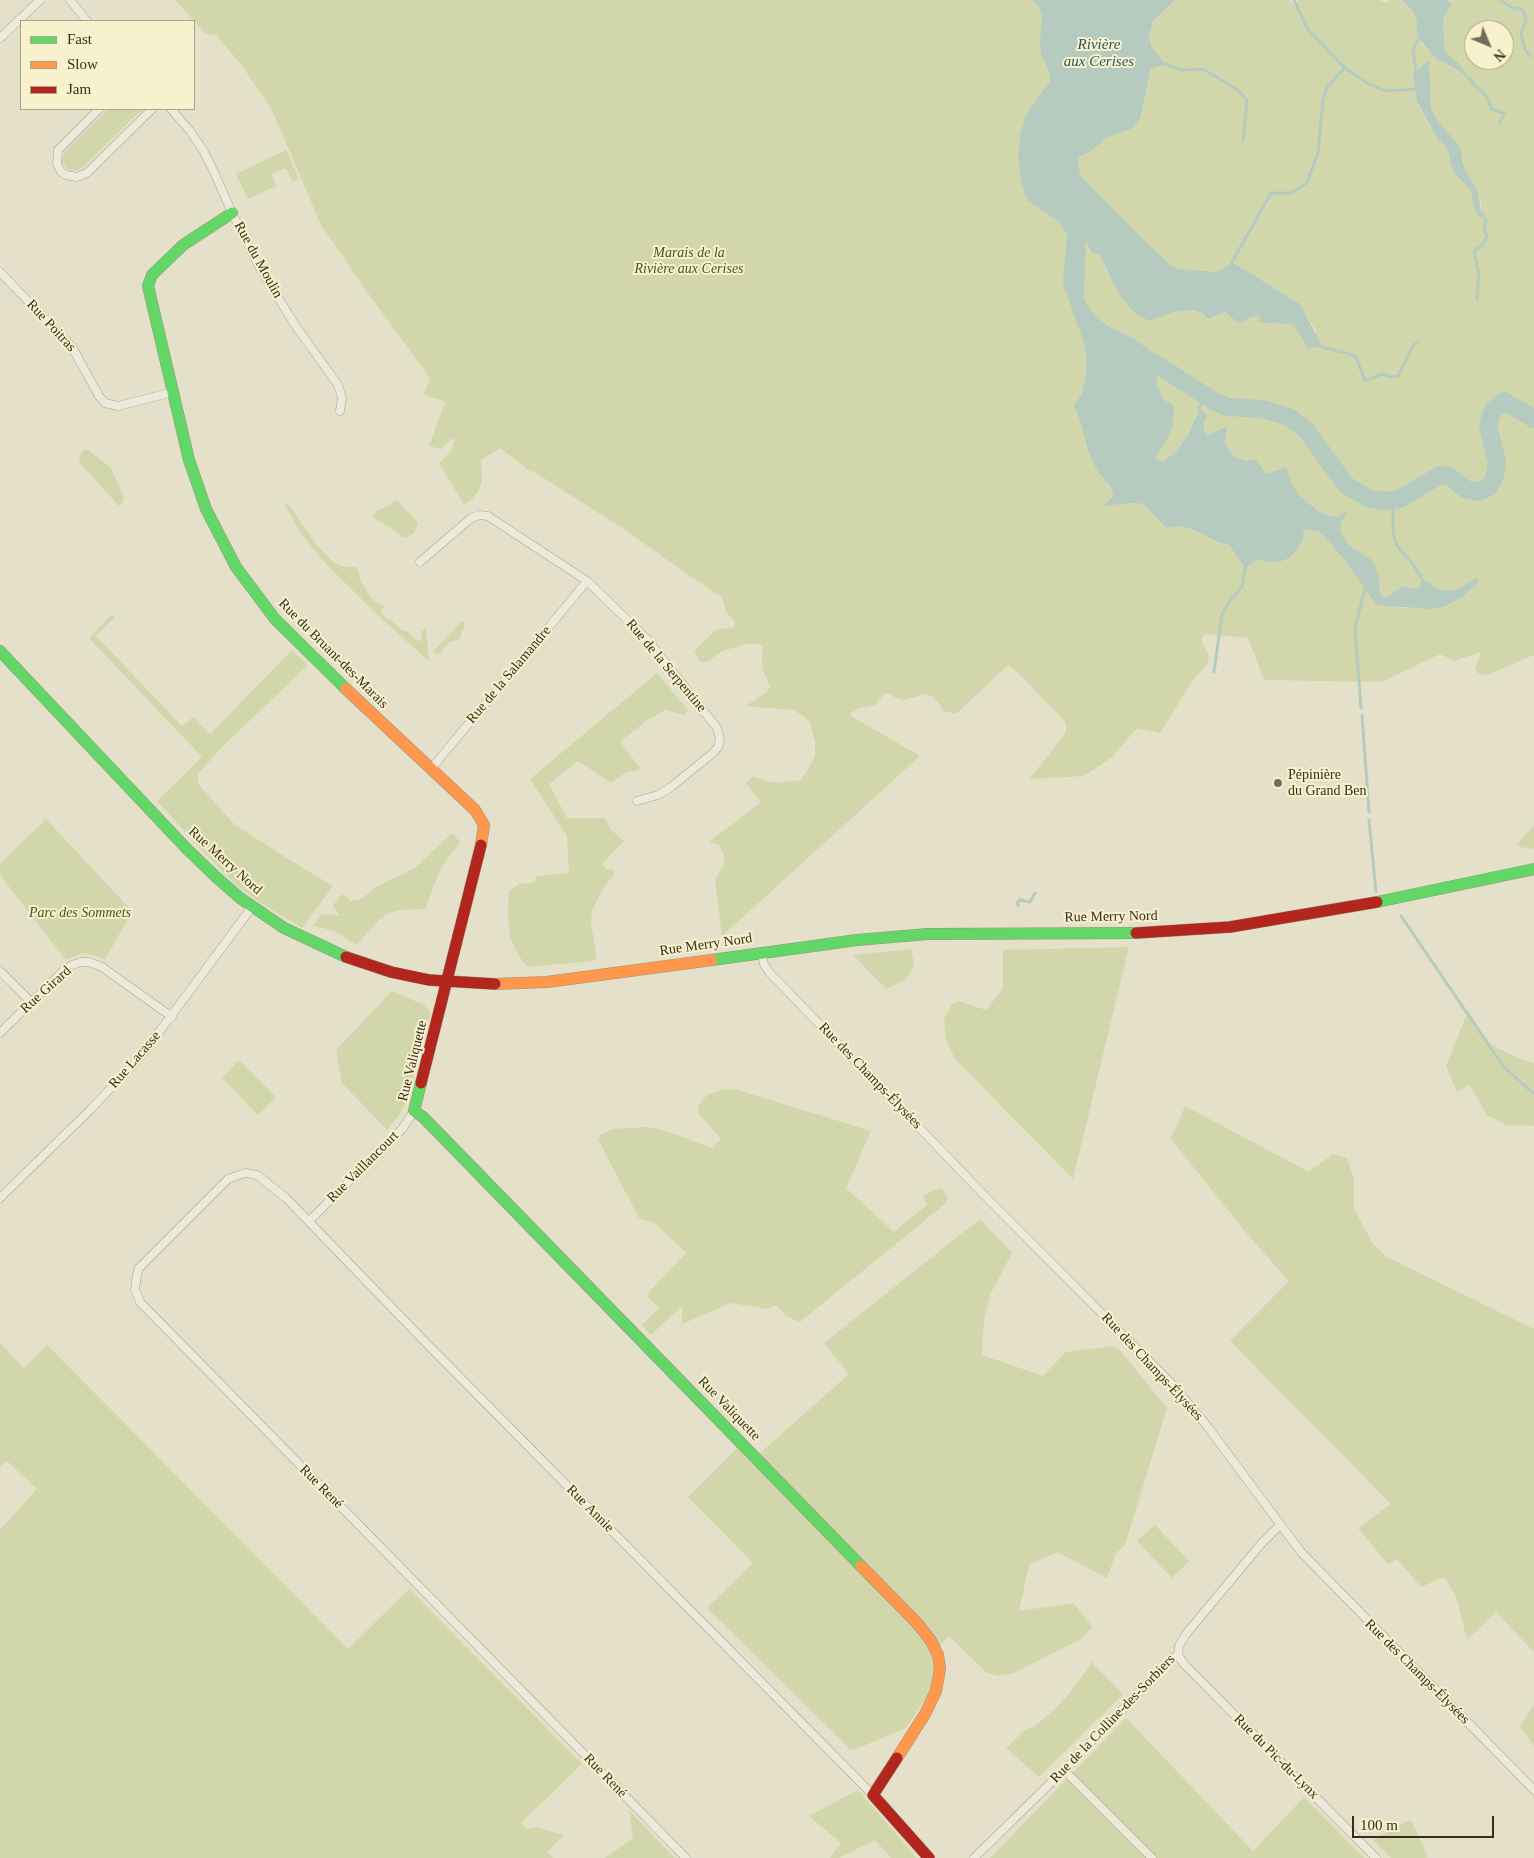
<!DOCTYPE html>
<meta charset="utf-8">
<style>
body{margin:0}
#map{position:relative;width:1534px;height:1858px;overflow:hidden;background:#e5e0c9;font-family:Georgia,serif}
canvas{display:block}
.legend{position:absolute;left:20px;top:20px;width:175px;height:90px;box-sizing:border-box;background:#f8f1cd;border:1px solid #aba386;margin:0;padding:6px 9px;list-style:none;font-size:15px;color:#382d1b}
.legend li{display:flex;align-items:center;gap:10px;height:25px}
.legend b{width:25px;border:1px solid #aba386}
.north{position:absolute;left:1464px;top:20px;width:50px;height:50px;box-sizing:border-box;background:#f8f1cd;border:1px solid #aba386;border-radius:50%;rotate:135deg;font-size:14px;font-weight:700;line-height:20px;text-align:center;color:#382d1b}
.north::after{content:'';display:block;margin:auto;width:18px;height:22px;background:#756c58;clip-path:polygon(50% 0,100% 100%,50% 72%,0 100%)}
.scale{position:absolute;left:1352px;top:1816px;width:142px;height:22px;box-sizing:border-box;border:2px solid #382d1b;border-top:0;padding-left:6px;font-size:15px;line-height:18px;white-space:nowrap;color:#382d1b;-webkit-text-stroke:4px #f8f1cd;paint-order:stroke}
</style>
<div id="map">
<canvas width="1534" height="1858"></canvas>
<ul class="legend">
<li><b style="height:6px;background:#63d668"></b>Fast</li>
<li><b style="height:6px;background:#ff974d"></b>Slow</li>
<li><b style="height:6px;background:#b3261e"></b>Jam</li>
</ul>
<div class="north">N</div>
<div class="scale">100 m</div>
</div>
<script>
const g = document.querySelector('canvas').getContext('2d');
g.lineJoin = 'round';
function paint(path, color) { g.fillStyle = color; g.fill(path, 'evenodd'); }
const poly = rows => new Path2D(rows.map(r => 'M' + r).join(''));
function stroke(path, color, width, dash) { g.strokeStyle = color; g.lineWidth = width; g.lineCap = dash ? 'butt' : 'round'; g.setLineDash(dash || []); g.stroke(path); }
function drawText(font, color, halo, rows, align = 'center') {
  g.font = font + ' Georgia,serif'; g.lineWidth = 4; g.setLineDash([]); g.textBaseline = 'middle'; g.strokeStyle = halo; g.fillStyle = color; for (const [text, x, y, turn = 0] of rows) {
    g.save(); g.translate(x, y); g.rotate((+turn || 0) * Math.PI / 180); g.textAlign = isNaN(turn) ? turn : align; if (halo) g.strokeText(text, 0, 0); g.fillText(text, 0, 0); g.restore();
  }
}
const green = poly([
 [175,0,1093,0,1077,87,1072,194,1084,343,1086,357,1086,373,1081,395,1074,405,1107,484,1112,489,1113,495,1102,505,1133,503,1143,504,1166,528,1181,526,1194,530,1216,541,1266,562,1303,540,1304,529,1319,532,1325,537,1342,557,1365,589,1386,606,1402,608,1444,607,1477,577,1458,589,1448,591,1438,589,1422,577,1421,588,1417,589,1402,586,1387,598,1383,597,1380,593,1380,586,1357,550,1349,545,1340,531,1342,521,1349,510,1338,517,1327,515,1318,511,1298,494,1291,482,1286,467,1266,474,1255,460,1246,461,1235,457,1228,449,1225,441,1227,427,1208,435,1204,430,1198,409,1188,435,1176,451,1163,462,1155,458,1165,444,1163,399,1157,386,1157,377,1160,373,1174,374,1166,362,1133,338,1108,326,1096,316,1088,306,1084,298,1085,238,1099,254,1109,276,1162,315,1174,312,1193,310,1202,313,1210,319,1225,312,1249,318,1260,316,1260,323,1291,324,1299,331,1308,348,1316,331,1300,304,1232,262,1217,272,1181,269,1172,266,1143,239,1080,175,1076,158,1086,154,1100,144,1107,137,1140,119,1151,69,1164,64,1152,47,1149,35,1153,21,1175,0,1290,0,1294,5,1299,0,1379,0,1388,3,1389,0,1402,0,1413,11,1417,21,1417,36,1419,40,1436,59,1451,66,1468,77,1458,62,1451,58,1445,50,1443,25,1444,15,1451,5,1447,0,1534,0,1534,655,1487,675,1479,674,1475,669,1481,652,1454,661,1440,654,1382,682,1264,680,1248,638,1208,634,1202,637,1202,643,1207,651,1209,659,1206,666,1193,680,1160,733,1137,728,1111,758,1084,776,1029,779,1063,737,1066,731,1066,726,1064,720,1020,675,1008,665,956,714,943,711,940,705,932,696,925,694,904,700,896,698,887,693,884,694,875,705,857,709,851,713,851,716,920,756,722,936,715,879,724,865,724,855,719,845,709,842,761,802,746,783,754,776,765,781,779,783,801,780,813,761,815,753,815,743,810,722,802,715,793,710,746,706,767,692,770,687,763,670,762,660,763,647,759,644,747,644,722,651,707,662,700,662,694,651,717,629,732,628,735,625,735,622,727,613,723,600,718,593,716,594,628,532,533,471,531,472,500,448,481,460,482,480,479,490,472,499,464,505,439,463,450,453,455,439,453,438,441,449,429,446,445,402,424,394,430,378,365,289,321,225,272,110,240,63,216,35,205,33],
 [1474,30,1504,30,1504,60,1474,60],
 [1413,73,1430,87,1431,108,1437,120,1456,142,1463,157,1464,167,1475,186,1481,202,1481,212,1475,210,1470,189,1459,178,1451,165,1448,151,1429,125,1418,106],
 [108,109,143,109,82,168,75,171,67,169,62,162,64,152],
 [286,150,299,179,293,182,286,168,272,174,276,186,248,199,236,174],
 [87,449,111,468,124,497,122,504,119,506,80,463,79,456,83,451],
 [398,501,418,523,414,533,405,538,373,517,377,511,385,507,394,502],
 [283,502,289,505,316,544,331,560,336,564,347,567,357,567,361,582,370,596,375,601,385,606,380,612,386,618,391,620,401,630,407,631,419,642,422,639,421,632,426,628,429,661,384,621,327,565,302,535],
 [112,614,115,617,96,636,182,726,193,717,210,734,292,650,308,665,221,748,197,775,199,785,235,825,306,870,333,886,302,928,256,900,234,883,215,864,157,801,202,757,89,638],
 [462,621,464,621,464,627,459,640,450,642,439,654,433,652],
 [657,673,688,710,684,715,665,710,646,721,620,742,641,769,625,773,611,783,578,761,549,784,567,818,605,818,611,830,624,841,602,864,607,870,611,868,614,872,613,876,604,887,592,910,591,923,597,958,592,961,528,967,521,959,510,938,508,914,509,891,519,884,535,882,536,876,569,873,567,836,530,779],
 [46,819,132,911,105,960,94,955,82,953,66,960,0,875,0,864],
 [1534,825,1534,849,1520,847,1518,844,1519,842],
 [452,833,460,842,441,868,425,909,399,910,389,913,381,918,356,945,335,931,314,926,321,914,340,916,333,905,342,894,351,901,359,900,378,886,415,868],
 [1129,947,1073,1179,955,1059,946,1039,944,1019,951,1005,958,1001,986,1010,1002,990,1003,984,1003,950],
 [911,949,914,964,909,975,903,981,886,989,853,955],
 [392,991,424,1005,431,1013,407,1100,400,1114,387,1130,342,1083,336,1050],
 [1468,1011,1490,1044,1518,1058,1534,1063,1534,1126,1507,1125,1487,1115,1469,1085,1457,1092,1446,1066],
 [239,1060,276,1097,258,1115,222,1078],
 [735,1089,871,1131,846,1188,894,1232,927,1205,923,1195,940,1188,944,1190,948,1198,945,1204,800,1322,786,1316,777,1306,772,1306,767,1309,731,1303,682,1324,682,1306,651,1335,642,1325,659,1308,648,1297,648,1293,686,1253,655,1223,639,1218,598,1139,602,1134,613,1129,648,1127,666,1131,712,1148,721,1139,698,1113,699,1105,707,1095,721,1090],
 [1185,1106,1309,1172,1333,1154,1344,1157,1347,1159,1354,1179,1354,1209,1373,1244,1387,1257,1534,1329,1534,1652,1496,1612,1467,1640,1456,1596,1444,1577,1421,1587,1397,1559,1388,1564,1358,1528,1391,1504,1230,1341,1289,1281,1248,1235,1171,1139],
 [980,1219,1012,1253,991,1293,984,1320,982,1355,1043,1376,1066,1352,1114,1346,1119,1349,1167,1408,1125,1545,1116,1553,1107,1578,1057,1552,1029,1565,1019,1611,1073,1603,1093,1627,1081,1639,1012,1674,997,1676,986,1672,949,1636,931,1655,934,1666,934,1680,928,1695,906,1728,856,1749,850,1749,707,1608,753,1563,688,1497,737,1448,750,1462,849,1374,824,1343],
 [0,1343,24,1368,47,1345,348,1649,409,1589,582,1764,521,1823,526,1829,535,1827,564,1835,547,1852,553,1858,0,1858,0,1530,37,1489,7,1461,0,1467],
 [1155,1525,1189,1561,1172,1578,1137,1541],
 [1090,1661,1123,1694,1039,1777,1006,1748,1025,1730,1035,1726,1055,1709,1069,1694,1090,1666],
 [1534,1704,1534,1746,1520,1726],
 [1126,1718,1253,1851,1304,1797,1364,1858,990,1858],
 [858,1790,917,1858,891,1858,875,1840,839,1858,830,1858,841,1843,809,1816],
 [629,1810,665,1848,675,1858,605,1858,633,1838],
 [1409,1820,1413,1824,1428,1857,1426,1858,1391,1858,1373,1840]
]);
const water = poly([
 [1033,0,1175,0,1153,21,1149,36,1152,47,1165,64,1151,69,1140,119,1131,129,1107,137,1100,144,1086,154,1077,158,1080,175,1143,239,1172,266,1181,269,1217,272,1232,262,1300,304,1319,340,1321,347,1308,348,1298,331,1291,324,1260,323,1259,316,1249,318,1240,324,1225,312,1209,319,1202,313,1193,310,1174,312,1149,321,1135,313,1120,296,1099,254,1091,252,1086,240,1084,298,1088,306,1096,316,1108,326,1133,338,1166,362,1174,375,1160,373,1157,377,1157,386,1163,399,1174,406,1173,425,1165,444,1155,458,1163,462,1176,451,1188,435,1199,409,1208,415,1203,424,1204,430,1208,435,1227,426,1225,441,1228,449,1235,457,1246,461,1255,459,1266,474,1286,467,1291,482,1298,494,1318,511,1327,515,1338,517,1350,509,1342,521,1340,531,1349,545,1369,558,1375,566,1379,578,1380,593,1383,597,1388,597,1402,586,1417,589,1420,588,1421,577,1438,589,1448,591,1458,589,1477,577,1478,583,1462,597,1444,607,1430,609,1386,606,1376,604,1342,557,1325,537,1319,532,1304,529,1303,540,1297,550,1289,558,1279,562,1266,562,1258,559,1245,568,1230,546,1216,541,1194,530,1181,526,1166,528,1143,504,1133,503,1101,506,1113,496,1112,489,1097,470,1088,451,1081,423,1074,405,1081,395,1086,373,1086,357,1084,343,1063,283,1067,234,1059,222,1028,201,1022,184,1018,159,1020,136,1027,113,1050,82,1050,73,1041,55,1040,42,1042,16,1039,7],
 [1402,0,1447,0,1452,5,1444,16,1443,25,1445,50,1451,58,1458,62,1469,78,1451,66,1436,59,1417,36,1417,21,1413,11],
 [1429,60,1431,108,1437,120,1456,142,1461,150,1464,167,1478,192,1481,212,1483,214,1481,218,1475,210,1470,189,1456,175,1451,165,1448,151,1441,141,1438,140,1417,102,1413,73]
]);
const stream = poly([
 [1500,0,1514,9,1519,8,1524,12,1526,20,1521,34,1525,49,1530,56],
 [1165,64,1182,70,1203,69,1238,90,1247,100,1243,141],
 [1345,68,1369,84,1385,91,1416,89],
 [1416,71,1413,51,1416,42,1419,40],
 [1469,78,1475,86,1488,98,1491,109,1504,113,1500,123],
 [1232,262,1271,193,1291,193,1307,183,1318,152,1323,100,1327,87,1345,68,1308,30,1294,0],
 [1477,298,1479,274,1474,251,1483,244,1487,236,1484,230,1486,221,1483,214],
 [1320,345,1321,347,1347,353,1356,357,1365,381,1382,374,1391,377,1398,376,1413,345,1418,342],
 [1199,409,1204,395],
 [1389,500,1393,509,1393,532,1397,546,1412,563,1421,577],
 [1214,672,1222,614,1230,600,1242,587,1245,568],
 [1361,708,1355,628,1365,589],
 [1362,715,1369,812],
 [1369,820,1376,892],
 [1018,906,1017,903,1020,900,1030,902,1035,893],
 [1401,916,1503,1066,1534,1094]
]);
const river = poly([
 [1155,363,1215,402,1228,407,1262,409,1289,417,1306,430,1346,485,1370,499,1384,501,1400,499,1440,475,1449,476,1465,489,1478,492,1489,487,1495,476,1497,462,1488,426,1492,411,1504,401,1534,419]
]);
const street = poly([
 [70,0,87,21],
 [0,38,40,0],
 [99,109,58,150,57,164,61,172,66,175,77,177,87,173,152,109],
 [171,109,190,131,203,150,215,174,232,213,260,268,295,325,338,385,342,398,340,411],
 [0,272,72,347,99,396,105,403,118,406,173,392],
 [420,562,470,519,479,515,488,516,587,581,647,639,717,728,720,739,718,747,713,753,671,787,658,795,637,801],
 [431,769,587,581],
 [761,953,764,964,769,972,986,1197,1171,1383,1207,1426,1301,1552,1534,1790],
 [0,971,31,1002],
 [0,1033,62,972,72,965,81,962,89,962,102,967,172,1017],
 [0,1198,91,1109,142,1055,252,907],
 [309,1221,402,1129,414,1111],
 [1178,1655,1184,1664,1376,1858],
 [1178,1655,1179,1646,1186,1634,1261,1544,1280,1525],
 [1064,1770,1152,1858],
 [686,1858,140,1302,135,1289,137,1275,139,1268,228,1179,245,1173,257,1175,286,1198,431,1348,873,1795],
 [974,1858,1064,1770,1172,1658,1178,1655]
]);
const fast = poly([
 [232,213,183,245,152,275,148,286,189,460,206,509,236,567,275,619,346,689],
 [0,651,186,848,216,877,240,898,284,928,346,957],
 [1377,902,1534,869],
 [712,960,857,940,928,934,1136,933],
 [421,1083,414,1111,423,1117,861,1566]
]);
const slow = poly([
 [346,689,475,810,484,825,481,845],
 [495,984,547,982,712,960],
 [861,1566,918,1624,931,1641,938,1655,940,1669,936,1691,925,1714,897,1758]
]);
const jam = poly([
 [1136,933,1230,927,1377,902],
 [346,957,391,972,429,980,495,984],
 [421,1083,481,845],
 [897,1758,873,1795,929,1858]
]);
const markers = [
 [1278,783,5,"#756c58"]
];
const parkNames = [
 ["Marais de la",689,253],
 ["Rivière aux Cerises",689,269],
 ["Parc des Sommets",80,913]
];
const streetNames = [
 ["Rue du Moulin",258,260,61],
 ["Rue Poitras",51,326,47],
 ["Rue du Bruant-des-Marais",333,654,45],
 ["Rue de la Serpentine",666,666,50],
 ["Rue de la Salamandre",509,675,-50],
 ["Rue Merry Nord",225,861,42],
 ["Rue Merry Nord",1111,917,-1],
 ["Rue Merry Nord",706,945,-8],
 ["Rue Girard",46,990,-42],
 ["Rue Lacasse",135,1060,-49],
 ["Rue Valiquette",413,1061,-76],
 ["Rue des Champs-Élysées",870,1076,46],
 ["Rue Vaillancourt",363,1167,-45],
 ["Rue des Champs-Élysées",1152,1367,47],
 ["Rue Valiquette",729,1409,46],
 ["Rue René",321,1487,45],
 ["Rue Annie",590,1509,45],
 ["Rue des Champs-Élysées",1417,1672,45],
 ["Rue de la Colline-des-Sorbiers",1113,1719,-46],
 ["Rue du Pic-du-Lynx",1276,1757,45],
 ["Rue René",605,1776,46]
];
const poiNames = [
 ["Pépinière",1288,775],
 ["du Grand Ben",1288,791]
];
const waterNames = [
 ["Rivière",1099,45],
 ["aux Cerises",1099,62]
];
paint(green, '#d1d7aa');
paint(water, '#b5cbc0');
stroke(stream, '#b5cbc0', 3);
stroke(river, '#b5cbc0', 18);
stroke(street, '#a9a493', 9);
stroke(fast, '#999383', 12);
stroke(slow, '#999383', 12);
stroke(jam, '#999383', 12);
stroke(street, '#ede9db', 8);
stroke(fast, '#63d668', 11);
stroke(slow, '#ff974d', 11);
stroke(jam, '#b3261e', 11);
for (const [x, y, r, color] of markers) { const dot = new Path2D(); dot.arc(x, y, r, 0, 2 * Math.PI); g.fillStyle = color; g.fill(dot); stroke(dot, '#f8f1cd', 2); }
drawText('italic 14px', '#42561f', '#f8f1cd', parkNames);
drawText('14px', '#382d1b', '#f8f1cd', streetNames);
drawText('14px', '#382d1b', '#f8f1cd', poiNames, 'left');
drawText('italic 15px', '#285659', '#f8f1cd', waterNames);
</script>
